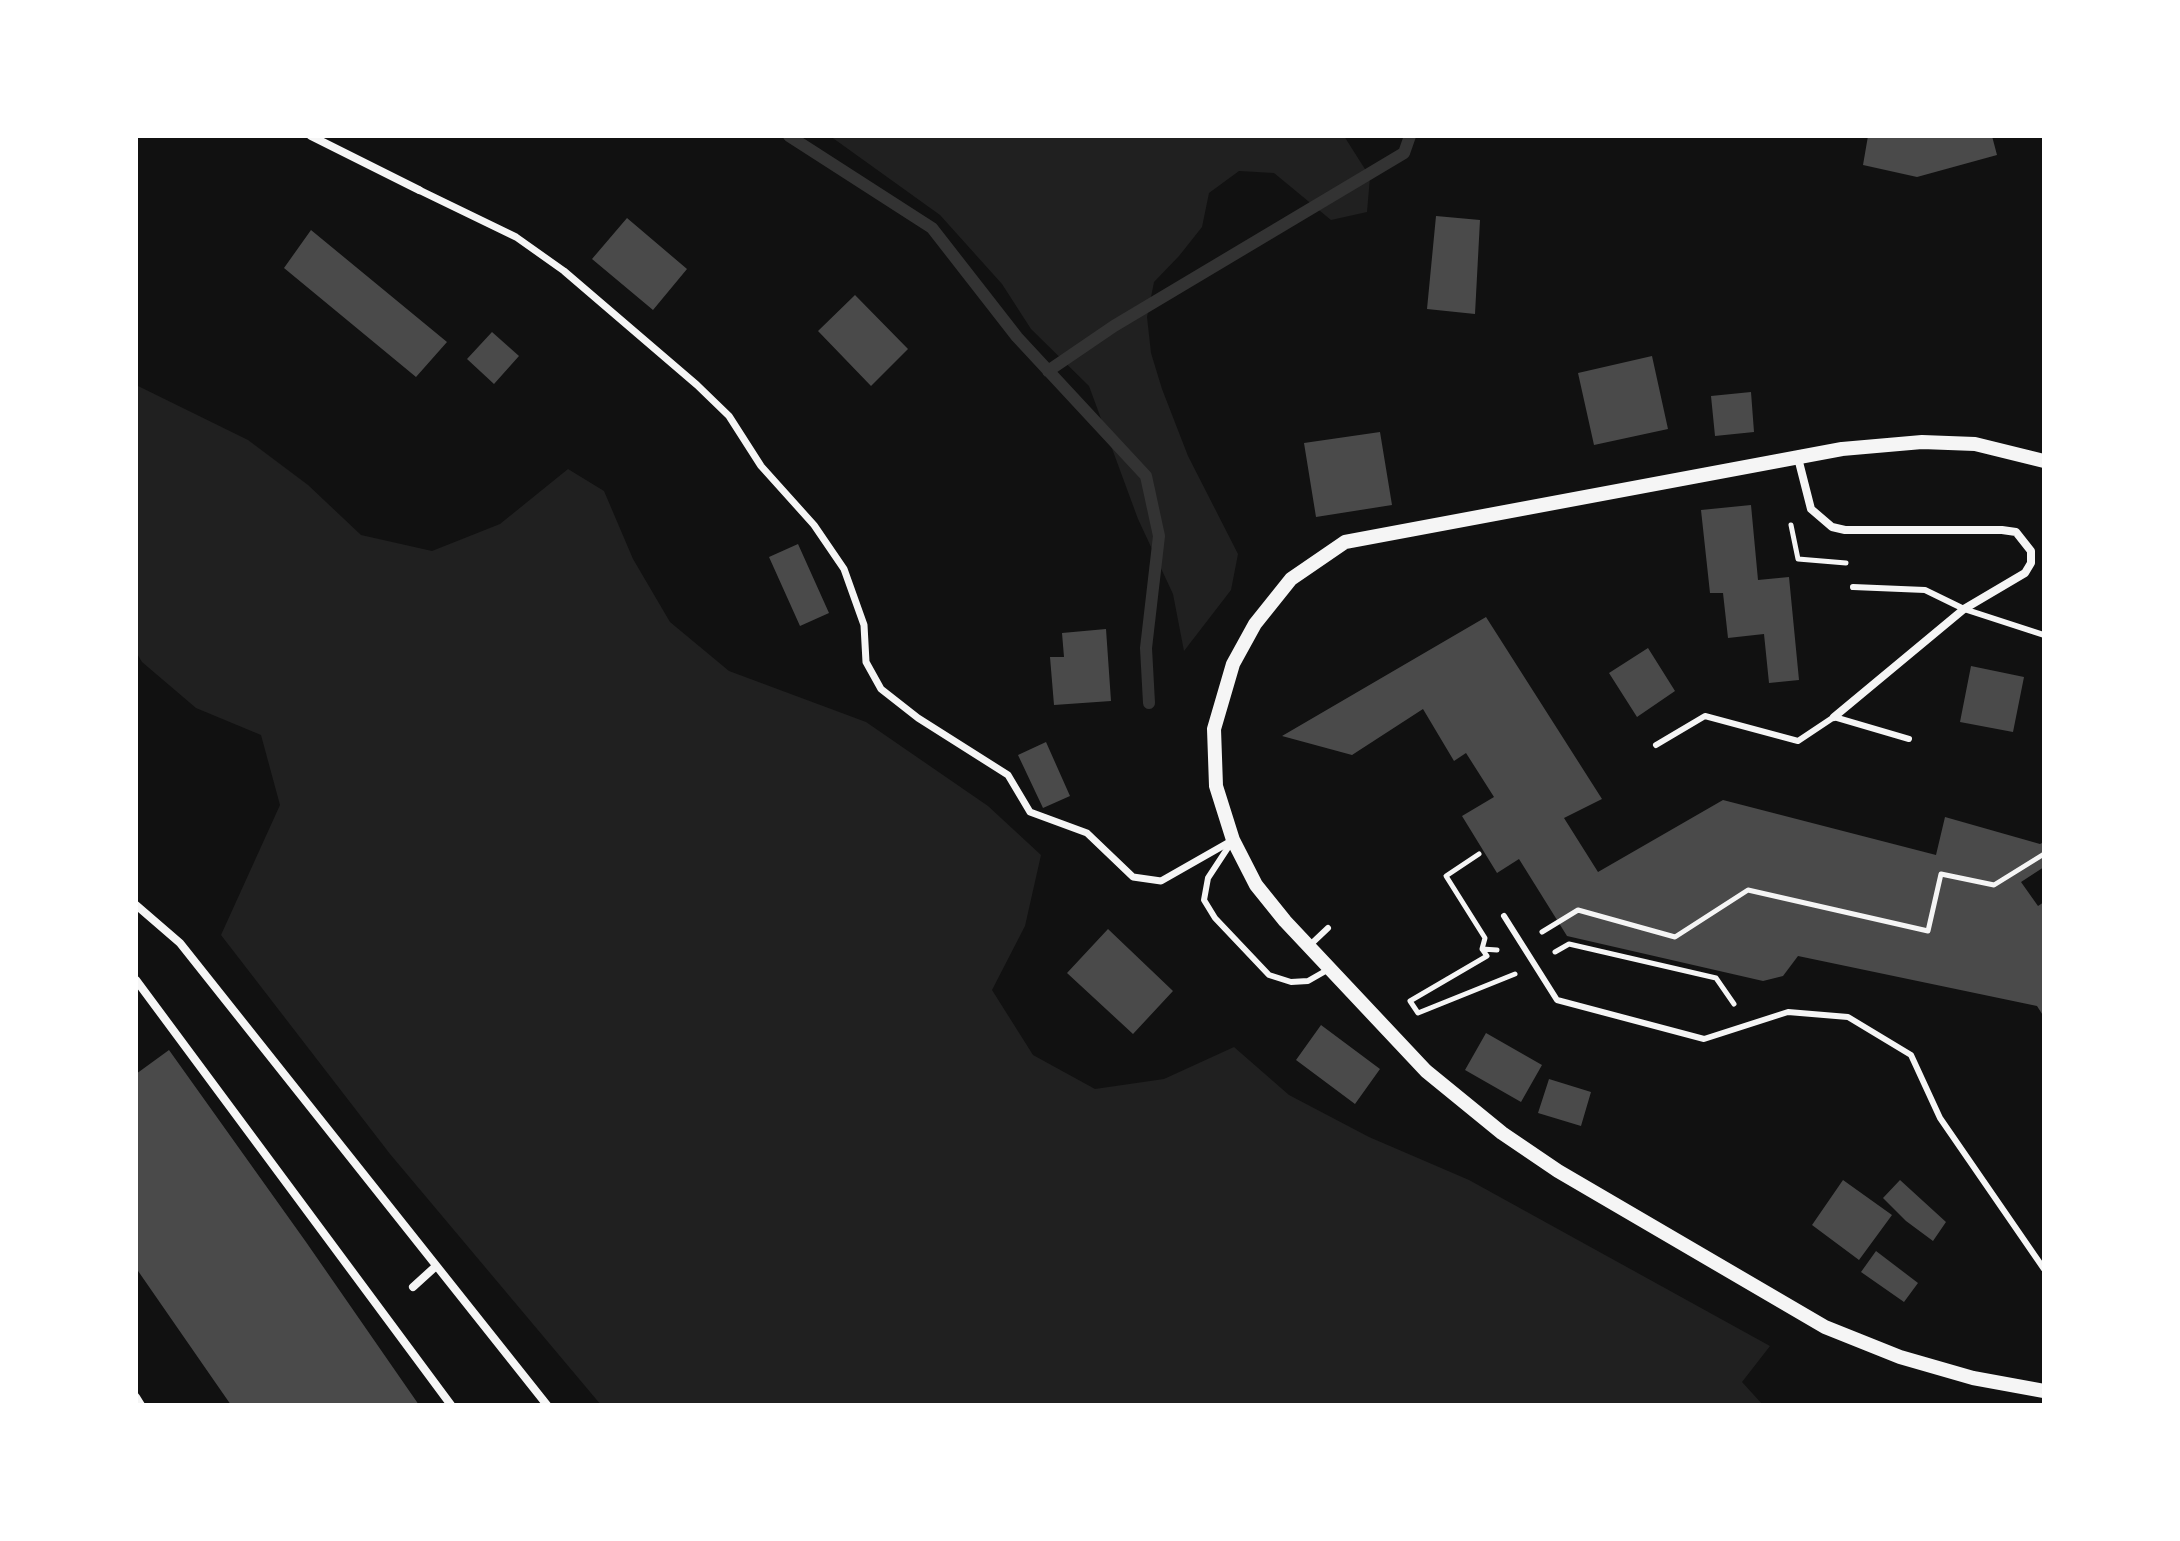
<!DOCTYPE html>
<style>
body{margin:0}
#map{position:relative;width:2180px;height:1541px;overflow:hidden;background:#111;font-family:Poppins,sans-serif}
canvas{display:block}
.frame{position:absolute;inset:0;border:138px solid #fff;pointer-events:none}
</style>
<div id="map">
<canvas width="2180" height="1541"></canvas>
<div class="frame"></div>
</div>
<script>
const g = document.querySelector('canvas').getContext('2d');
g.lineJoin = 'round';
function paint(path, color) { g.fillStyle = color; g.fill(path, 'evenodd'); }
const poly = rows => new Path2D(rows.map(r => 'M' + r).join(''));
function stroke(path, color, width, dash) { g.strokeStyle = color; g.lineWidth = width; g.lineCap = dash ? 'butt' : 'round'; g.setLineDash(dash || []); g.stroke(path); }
const green = poly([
 [830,136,1344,136,1370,177,1367,212,1331,220,1274,173,1239,171,1209,193,1202,227,1179,256,1154,282,1147,317,1151,353,1162,389,1188,456,1238,554,1231,590,1184,651,1173,594,1138,519,1089,386,1031,329,1002,284,940,215],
 [136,385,248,440,308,485,361,535,432,551,500,524,568,469,604,491,633,559,670,622,729,671,866,722,988,806,1041,855,1025,926,992,990,1033,1055,1095,1089,1164,1079,1234,1047,1289,1095,1369,1137,1469,1180,1770,1346,1742,1382,1763,1405,601,1405,390,1154,221,935,280,805,261,735,196,708,142,662,136,652]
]);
const stream = poly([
 [789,136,932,228,1017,337,1146,476,1159,536,1146,648,1149,703],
 [1048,371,1114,326,1404,153,1410,136]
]);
const building = poly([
 [1868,136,1992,136,1997,155,1917,177,1863,165],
 [1436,216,1480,220,1475,314,1427,309],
 [627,218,687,269,653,310,592,259],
 [311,230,447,342,416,377,284,268],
 [855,295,908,349,871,386,818,331],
 [492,332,519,356,494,384,467,359],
 [1652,356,1668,429,1594,445,1578,373],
 [1751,392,1754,432,1715,436,1711,396],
 [1380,432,1392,505,1316,517,1304,443],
 [1751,505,1758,580,1789,577,1799,680,1769,683,1764,634,1728,638,1723,593,1710,593,1701,510],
 [798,544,829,613,800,626,769,557],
 [1486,617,1602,799,1564,818,1598,872,1723,800,1936,855,1945,817,2040,844,2044,842,2044,867,2021,882,2038,906,2044,902,2044,1017,2037,1006,1798,956,1783,976,1763,981,1567,936,1519,859,1497,873,1462,816,1494,797,1466,753,1454,761,1423,709,1352,755,1282,736],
 [1106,629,1111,701,1054,705,1050,657,1064,657,1062,633],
 [1648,648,1675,691,1637,717,1609,673],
 [1971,666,2024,677,2013,732,1960,722],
 [1046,742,1070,796,1043,808,1018,755],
 [1108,929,1173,991,1133,1034,1067,973],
 [1321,1025,1380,1069,1355,1104,1296,1060],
 [1486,1033,1542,1065,1521,1102,1465,1070],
 [169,1050,306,1242,419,1405,231,1405,215,1382,136,1268,136,1074],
 [1549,1079,1591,1092,1581,1126,1538,1113],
 [1843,1180,1892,1215,1859,1260,1812,1225],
 [1900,1180,1946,1222,1933,1241,1906,1221,1883,1198],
 [1876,1251,1918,1283,1904,1302,1861,1272]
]);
const path = poly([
 [1791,525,1798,559,1846,563],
 [1479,854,1446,876,1485,938,1482,949,1487,956,1410,1001,1418,1013,1515,974],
 [1542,932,1578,910,1675,937,1748,890,1928,931,1941,874,1994,885,2044,854],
 [1482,949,1497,950],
 [1555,952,1569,944,1716,978,1734,1004]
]);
const service = poly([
 [1853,587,1925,590,1964,609,2044,635],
 [1656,745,1705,716,1798,741,1834,717,1909,739],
 [1231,843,1208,878,1204,900,1215,918,1269,975,1291,982,1308,981,1329,969],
 [1504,916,1557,1000,1704,1039,1788,1012,1848,1017,1911,1055,1940,1118,2044,1269],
 [1309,946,1328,928]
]);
const pedestrian = poly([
 [419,190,516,237,564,271,697,385,729,416,761,466,814,525,844,569,864,625,866,662,881,689,918,718,1008,775,1030,812,1087,833,1133,877,1161,881,1233,840]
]);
const minor = poly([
 [311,136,419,190],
 [1798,458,1811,509,1832,527,1845,530,2002,530,2016,532,2031,551,2031,563,2025,573,1964,609,1834,717],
 [136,905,180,943,547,1405],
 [136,980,451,1405],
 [413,1287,435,1267],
 [136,1397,141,1405]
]);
const tertiary = poly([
 [2044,461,1975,444,1922,442,1842,449,1345,542,1291,579,1255,624,1233,664,1214,729,1216,786,1233,840,1256,885,1285,921,1426,1071,1502,1133,1558,1171,1825,1327,1900,1357,1973,1378,2044,1391]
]);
paint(green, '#202020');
stroke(stream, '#333', 12);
paint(building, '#4a4a4a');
stroke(path, '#f5f5f5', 5);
stroke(service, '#f5f5f5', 6);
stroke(pedestrian, '#f5f5f5', 7);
stroke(minor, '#f5f5f5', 8);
stroke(tertiary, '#f5f5f5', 14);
</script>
